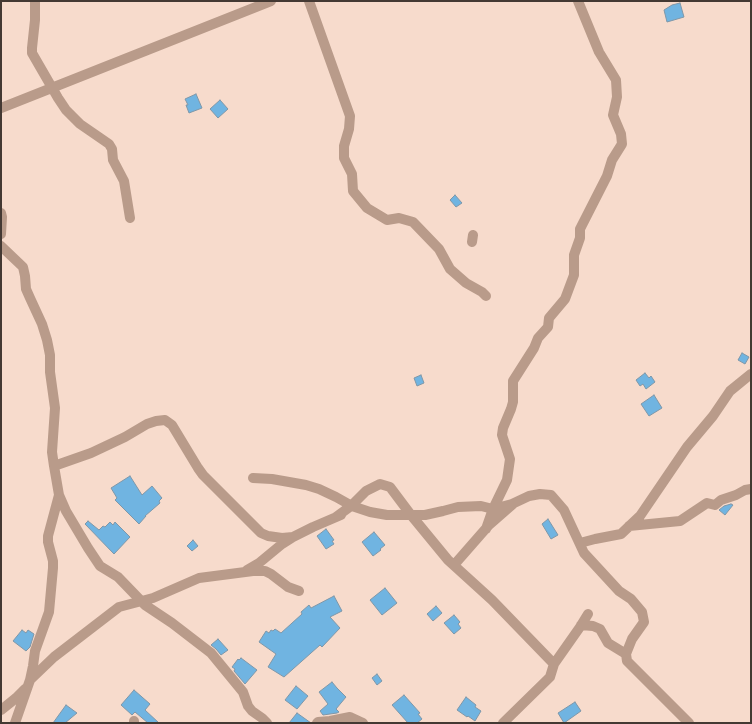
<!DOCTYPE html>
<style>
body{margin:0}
#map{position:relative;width:752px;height:724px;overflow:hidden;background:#f7dbcc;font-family:Bitter,serif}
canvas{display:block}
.frame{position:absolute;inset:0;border:2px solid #443933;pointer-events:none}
</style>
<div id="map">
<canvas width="752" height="724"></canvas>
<div class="frame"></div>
</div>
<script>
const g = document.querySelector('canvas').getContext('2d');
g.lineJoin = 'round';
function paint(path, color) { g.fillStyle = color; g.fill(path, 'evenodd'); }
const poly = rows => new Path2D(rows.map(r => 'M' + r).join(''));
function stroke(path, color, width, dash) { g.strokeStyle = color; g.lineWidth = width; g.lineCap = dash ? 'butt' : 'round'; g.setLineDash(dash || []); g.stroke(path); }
const building = poly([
 [680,3,684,17,667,22,664,10,672,5,680,3],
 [196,94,202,108,189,113,186,105,188,105,185,99,196,94],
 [220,100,228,109,218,118,210,109,220,100],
 [455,195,462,203,456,207,450,200,455,195],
 [742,353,749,357,745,364,738,360,742,353],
 [645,373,649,378,651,376,655,382,646,389,643,384,640,386,636,380,645,373],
 [421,375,424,383,417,386,414,378,421,375],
 [654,395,662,408,649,416,641,404,654,395],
 [130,476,142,495,152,486,162,498,159,501,160,503,145,516,146,516,139,524,115,500,117,498,111,488,130,476],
 [731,504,733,505,725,515,719,510,724,506,731,504],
 [548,519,558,535,551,539,542,524,548,519],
 [88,521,99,530,103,526,105,527,110,522,113,525,115,522,130,537,114,554,85,524,88,521],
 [326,529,334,540,332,541,334,544,326,549,317,536,326,529],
 [374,532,385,545,380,549,381,550,373,556,362,542,374,532],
 [193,540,198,546,192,551,187,546,193,540],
 [385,588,397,603,382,615,370,600,385,588],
 [334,596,342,611,330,617,340,628,322,647,320,645,284,677,268,667,276,654,259,642,266,631,269,633,271,630,273,631,275,629,281,633,302,614,301,612,309,605,311,608,334,596],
 [436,606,442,613,433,621,427,614,436,606],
 [454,615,460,622,458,624,461,628,454,634,444,623,454,615],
 [22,630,26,633,28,630,34,634,30,647,26,651,13,641,22,630],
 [218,639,228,650,221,655,216,649,211,645,218,639],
 [241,658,257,670,245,684,234,671,235,669,232,667,238,659,239,660,241,658],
 [377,674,382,681,377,685,372,678,377,674],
 [332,682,337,688,346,697,336,709,339,712,337,713,323,715,320,711,328,704,319,692,332,682],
 [296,686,308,696,297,709,285,700,296,686],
 [134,690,150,704,145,710,159,723,148,723,135,712,132,715,121,705,134,690],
 [404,695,420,713,418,714,422,719,417,723,408,723,392,705,404,695],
 [466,697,476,705,475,707,481,711,475,721,468,716,467,717,457,710,466,697],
 [575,702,581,711,564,723,558,713,575,702],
 [66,705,77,713,65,723,53,723,66,705],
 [297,713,311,723,289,723,297,713]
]);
const minor = poly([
 [35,1,35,20,32,48,32,53,58,98,66,110,80,124,109,144,112,149,113,160,124,181,130,218],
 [309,1,350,116,349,129,344,146,344,158,352,174,353,191,367,208,387,220,399,218,413,222,439,249,450,269,466,283,482,292,486,296],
 [1,108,271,1],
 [1,213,2,217,1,234],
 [472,242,473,235],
 [1,246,23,267,25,276,26,289,30,298,42,324,47,340,50,355,50,372,55,408,52,452,54,466,59,495,48,536,48,542,53,561,53,568,49,612,35,651,33,666,30,680,15,723],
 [54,466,91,453,125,437,147,424,156,421,165,420,172,425,198,468,203,475,261,533,268,536,282,538,293,537],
 [253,478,272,479,306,485,319,489,336,497,352,506,370,512,387,515,425,515,443,511,458,507,481,506,493,509,512,504,529,496,540,494,551,495,564,510,584,553,619,591,631,599,642,612,644,622,632,639,626,654,627,661,689,723],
 [59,495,66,511,88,548,100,566,118,577,145,605,172,623,211,653,243,692,248,706,252,711,262,718,267,723],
 [336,517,351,506,366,491,380,484,390,487,411,515,448,560,492,600,554,664],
 [629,526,680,521,707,503,715,505,721,500,736,495,745,490,751,489],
 [486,529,493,509,507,480,510,459,502,435,503,428,511,409,513,402,513,381,534,348,538,338,548,327,549,318,565,299,574,275,574,255,580,238,580,229,607,176,612,160,622,144,621,134,613,115,617,97,616,80,599,52,578,1],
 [580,543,595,539,621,534,640,516,687,447,713,416,730,391,751,374],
 [454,565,489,525,513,504],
 [247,570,259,563,282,544,293,537,313,527,341,515],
 [581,625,593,626,600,629,608,643,626,654],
 [30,680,54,657,119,607,153,598,199,578,253,571,265,571,271,574,288,587,299,591],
 [1,710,16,698,25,689],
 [134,723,134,721],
 [317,723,318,722,330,721,350,717,363,723],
 [503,723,550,677,554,664,580,627,588,614]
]);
paint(building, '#70b4e1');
stroke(building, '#7f97a8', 1);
stroke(minor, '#b99b8a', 10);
</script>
